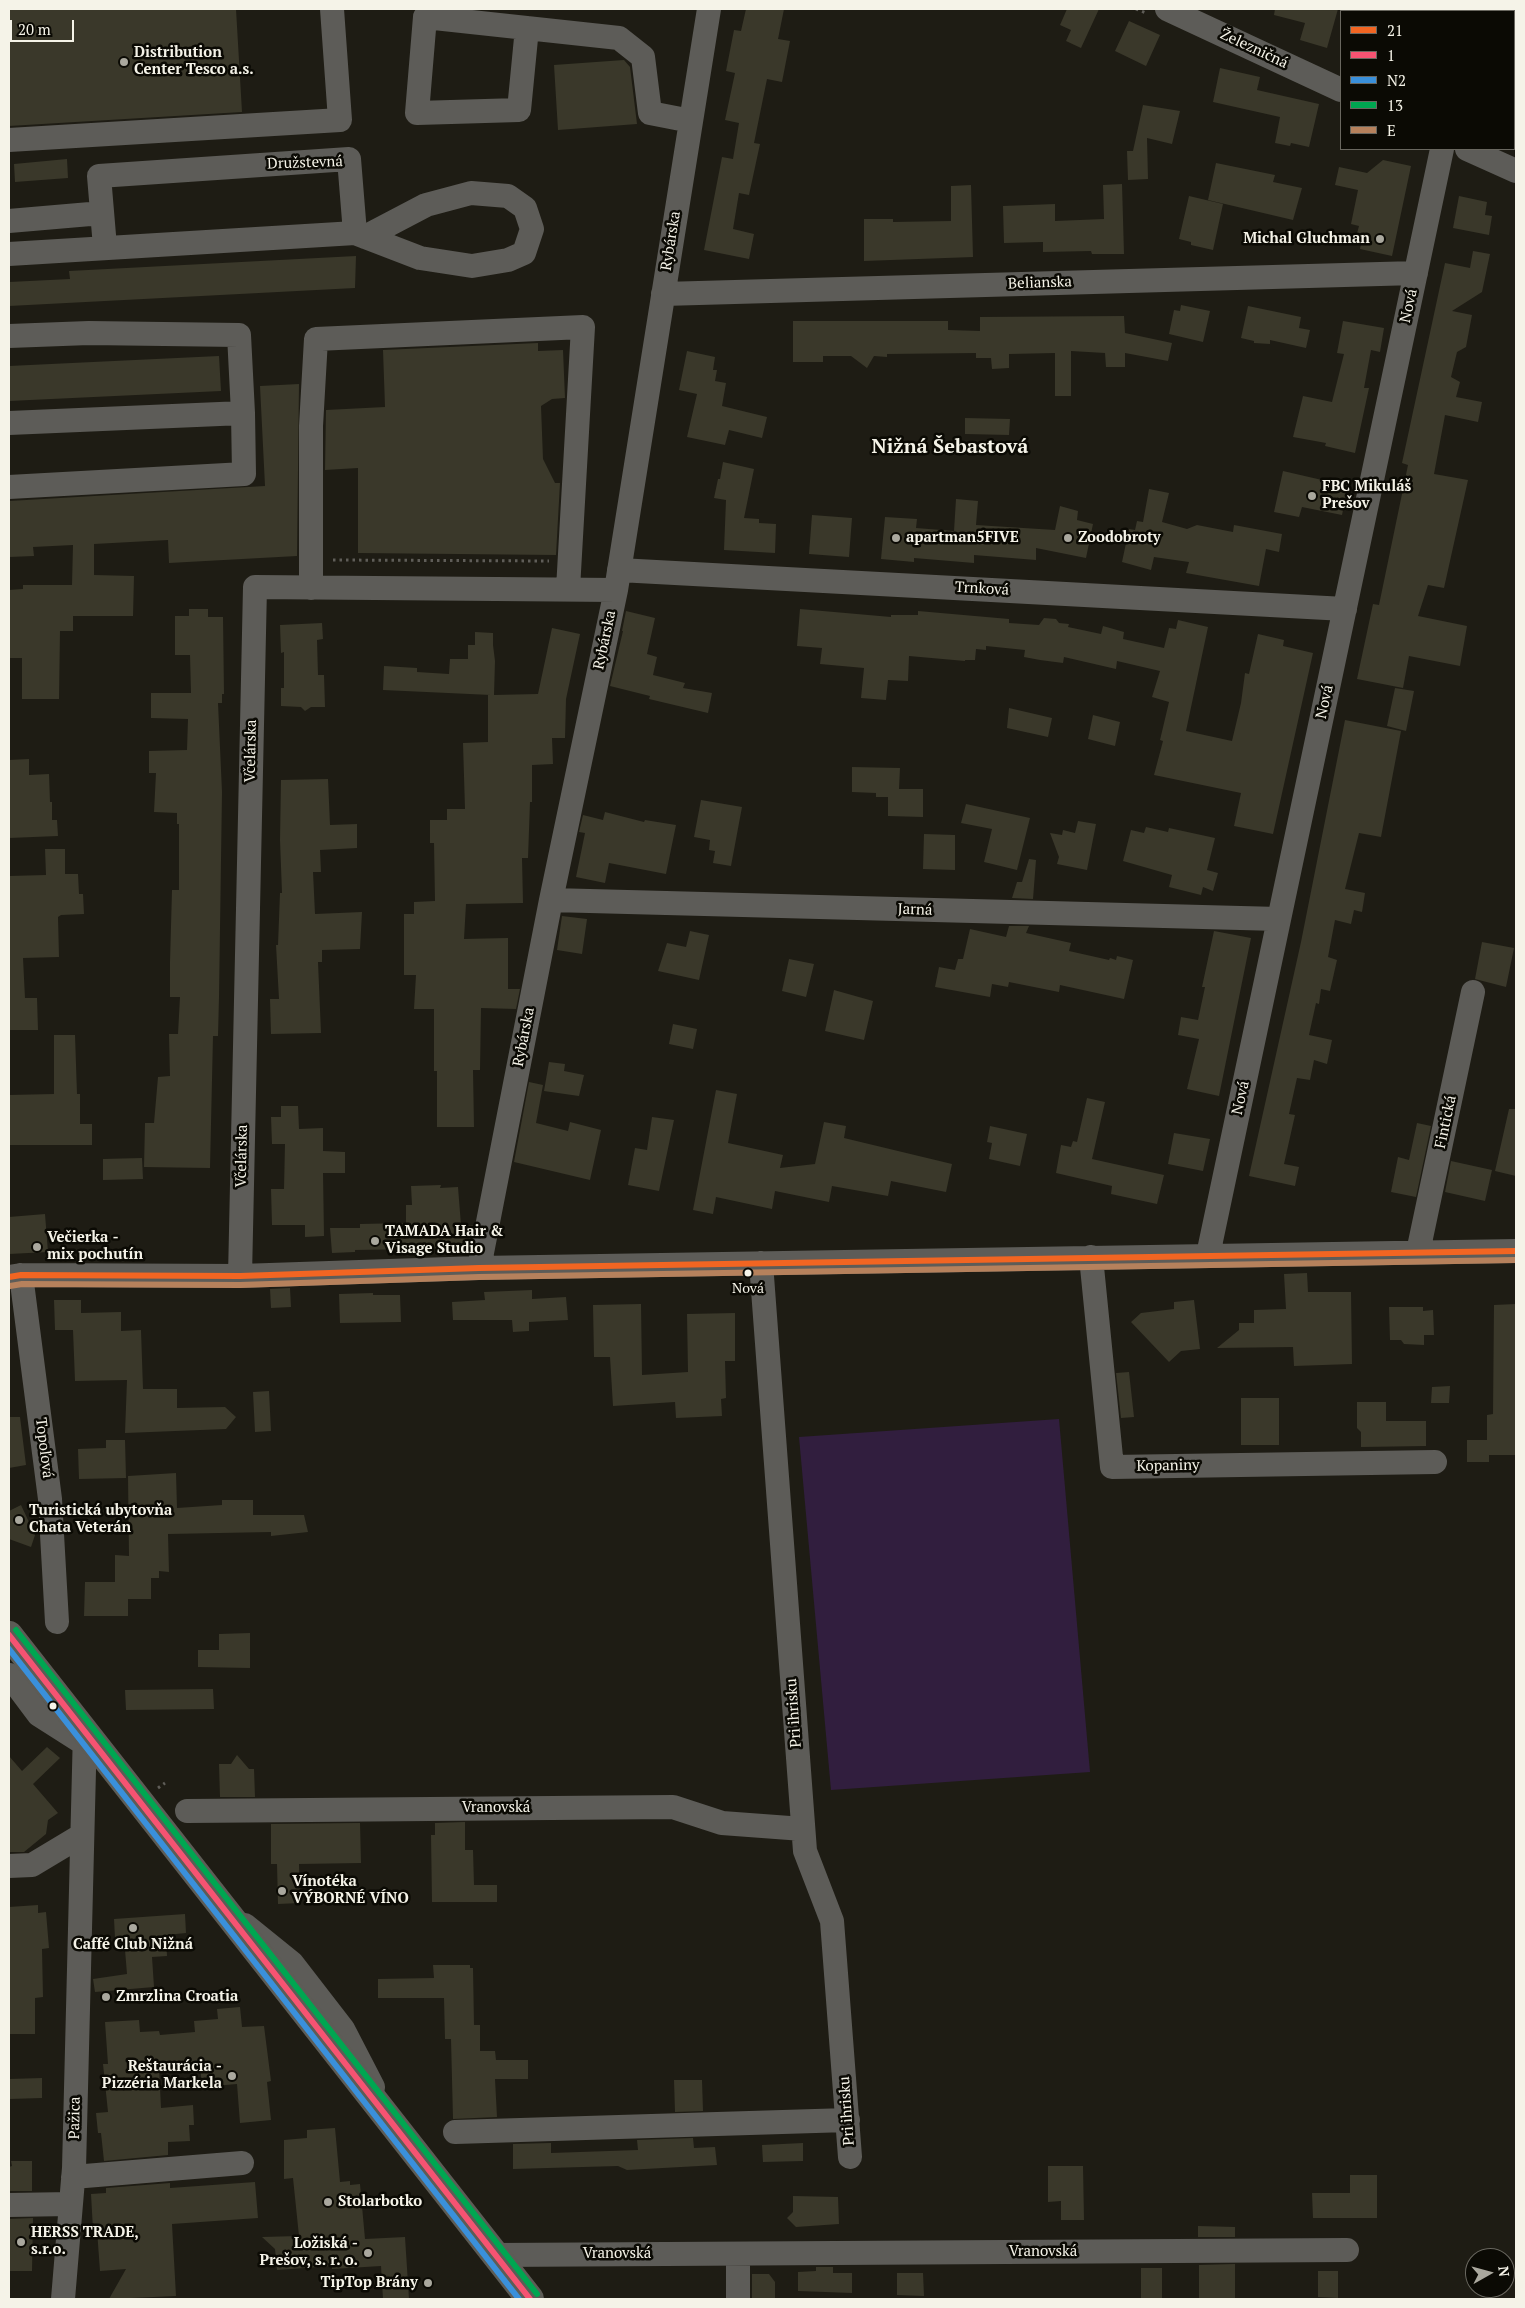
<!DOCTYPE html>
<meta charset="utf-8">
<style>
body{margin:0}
#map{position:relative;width:1525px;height:2308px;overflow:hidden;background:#1e1c14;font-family:"PT Serif",serif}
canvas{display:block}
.frame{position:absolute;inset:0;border:10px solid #f5f3e8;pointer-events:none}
.legend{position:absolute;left:1340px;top:10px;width:175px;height:140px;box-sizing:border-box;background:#0b0a04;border:1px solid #69675f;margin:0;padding:6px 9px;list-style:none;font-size:15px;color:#f5f3e8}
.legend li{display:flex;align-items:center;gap:10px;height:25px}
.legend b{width:25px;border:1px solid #69675f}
.north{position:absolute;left:1465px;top:2248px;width:50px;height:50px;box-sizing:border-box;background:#0b0a04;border:1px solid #69675f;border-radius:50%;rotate:83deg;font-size:14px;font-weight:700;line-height:20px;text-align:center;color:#f5f3e8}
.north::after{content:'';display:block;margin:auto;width:18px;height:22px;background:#aaa89e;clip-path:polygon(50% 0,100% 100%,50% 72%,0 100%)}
.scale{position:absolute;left:10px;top:20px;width:64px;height:22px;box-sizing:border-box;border:2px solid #f5f3e8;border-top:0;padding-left:6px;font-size:15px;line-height:18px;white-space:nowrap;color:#f5f3e8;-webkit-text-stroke:4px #0b0a04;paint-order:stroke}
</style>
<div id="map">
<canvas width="1525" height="2308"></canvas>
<div class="frame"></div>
<ul class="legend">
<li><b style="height:6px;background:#f26522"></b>21</li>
<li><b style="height:6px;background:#f65372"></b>1</li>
<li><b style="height:6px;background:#3a90db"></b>N2</li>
<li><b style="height:6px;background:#00a651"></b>13</li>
<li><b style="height:6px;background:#b6815c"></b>E</li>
</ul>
<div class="north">N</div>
<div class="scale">20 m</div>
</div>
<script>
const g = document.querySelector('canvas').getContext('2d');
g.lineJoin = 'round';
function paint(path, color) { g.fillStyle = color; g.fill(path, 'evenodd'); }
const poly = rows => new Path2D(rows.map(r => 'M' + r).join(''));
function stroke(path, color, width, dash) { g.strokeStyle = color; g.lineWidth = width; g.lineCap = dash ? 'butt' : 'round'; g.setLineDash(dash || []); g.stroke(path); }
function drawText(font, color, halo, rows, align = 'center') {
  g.font = font + ' "PT Serif",serif'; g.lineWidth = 5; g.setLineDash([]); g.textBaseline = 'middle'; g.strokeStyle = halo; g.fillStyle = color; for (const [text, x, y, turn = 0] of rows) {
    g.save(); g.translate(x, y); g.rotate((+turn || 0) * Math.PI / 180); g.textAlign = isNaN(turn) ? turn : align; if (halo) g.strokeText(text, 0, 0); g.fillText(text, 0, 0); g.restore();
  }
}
const green = poly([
 [1059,1419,1090,1772,831,1790,799,1437]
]);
const building = poly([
 [9,9,236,9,242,112,9,126],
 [746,9,784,9,778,39,790,41,782,82,767,79,754,143,760,144,749,195,739,193,733,229,754,234,749,259,704,250,722,157,733,159,739,123,725,120,735,73,726,71,734,30,741,31],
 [1067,9,1099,9,1081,48,1066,41,1071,30,1060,25],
 [1275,9,1338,9,1327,48,1300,40,1305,23,1274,15],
 [1129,21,1160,35,1146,66,1115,51],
 [624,60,630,67,637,124,558,130,554,65],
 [1220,68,1260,77,1257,90,1319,104,1309,147,1291,143,1290,146,1275,143,1280,117,1213,102],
 [1143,105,1180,111,1172,144,1147,138,1148,179,1128,180,1127,151,1133,151],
 [67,159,68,178,15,182,14,164],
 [1383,160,1411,166,1392,256,1360,249,1362,238,1356,237,1359,226,1351,224,1358,190,1335,185,1339,167,1367,173],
 [1216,163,1275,175,1273,182,1302,188,1293,220,1208,200],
 [1122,184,1124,254,1092,254,1091,251,1043,252,1043,242,1004,243,1003,206,1055,204,1055,221,1104,219,1103,185],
 [971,185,973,257,864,261,864,219,893,219,893,222,951,221,951,186],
 [1189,196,1223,204,1213,250,1191,245,1191,242,1179,239],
 [1459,196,1487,202,1485,215,1492,216,1489,235,1453,228],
 [1473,251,1490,254,1482,292,1452,311,1472,315,1466,347,1457,352,1451,377,1460,382,1456,397,1482,402,1478,422,1445,415,1434,474,1468,480,1444,588,1428,585,1418,616,1467,626,1460,666,1409,656,1403,688,1357,679,1373,604,1379,605,1408,465,1402,463,1445,263,1470,268],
 [356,256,355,288,9,306,9,282,70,279,69,271],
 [1181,305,1210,311,1203,342,1169,334,1174,310,1180,311],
 [1248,306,1301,317,1299,328,1310,330,1306,348,1270,340,1270,344,1254,343,1254,341,1241,338],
 [1124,316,1125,333,1172,343,1168,361,1125,353,1125,367,1106,367,1105,353,1071,351,1071,396,1055,396,1055,353,1009,354,1009,368,992,369,991,358,976,358,976,353,887,354,887,357,874,356,867,368,851,356,823,356,823,362,793,362,793,321,948,321,948,330,980,331,980,317],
 [1343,321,1384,328,1380,352,1371,350,1364,388,1369,388,1355,453,1325,446,1326,443,1293,437,1303,396,1332,402,1344,354,1337,353],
 [538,343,538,351,563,350,565,398,552,399,541,406,543,459,555,483,560,483,556,555,358,553,358,468,325,470,326,410,385,407,383,350],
 [687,351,715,357,713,370,717,370,715,381,726,383,722,406,767,417,762,438,729,430,725,445,687,437,697,394,679,390],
 [219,356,221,391,9,401,9,366],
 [299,384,297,556,169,563,168,540,94,544,94,575,134,576,133,616,73,616,73,631,60,631,59,699,22,699,22,658,9,658,9,590,23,589,23,585,72,585,73,545,33,547,34,556,9,557,9,501,265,486,260,386],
 [965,418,1010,419,1009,435,965,434],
 [723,462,754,469,744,518,759,519,759,523,776,524,775,553,724,550,726,500,714,498,718,479,720,479],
 [1283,471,1348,486,1342,515,1302,507,1299,517,1274,512],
 [1149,489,1169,493,1162,522,1187,529,1197,525,1233,532,1234,525,1282,534,1279,552,1266,549,1259,586,1186,573,1189,562,1154,557,1151,570,1122,562,1129,529,1135,530,1137,521,1143,522],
 [956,499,978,501,976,525,1055,530,1060,506,1078,511,1077,520,1093,524,1086,558,1036,548,1036,560,974,555,974,563,914,558,914,562,881,559,885,517,917,519,916,528,954,531],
 [812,515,852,518,849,557,809,554],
 [189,609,208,609,208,617,223,617,224,694,222,694,222,703,218,703,222,792,219,997,218,1036,213,1036,210,1168,144,1167,145,1123,154,1123,158,1077,170,1076,169,1034,178,1034,180,997,170,997,170,962,172,890,179,890,179,824,177,824,177,813,154,812,156,773,149,773,149,751,187,750,188,719,151,718,151,693,191,693,190,655,175,655,175,616,189,616],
 [800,609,891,617,891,615,918,615,918,611,1009,619,1009,623,1039,625,1044,618,1056,619,1059,623,1069,624,1068,627,1101,634,1103,626,1124,632,1123,639,1164,648,1169,628,1176,629,1178,620,1208,627,1186,731,1232,741,1241,703,1245,673,1249,674,1258,634,1284,640,1283,646,1313,653,1273,834,1234,826,1241,793,1154,775,1163,741,1160,740,1169,702,1152,697,1160,671,1117,661,1116,669,1064,657,1063,663,1040,660,1024,657,1025,650,986,646,986,650,976,649,975,660,965,660,965,661,909,656,908,681,888,680,886,700,861,698,864,668,820,664,822,648,797,646],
 [626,611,655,618,647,654,657,657,653,675,685,683,683,688,712,693,708,713,649,699,650,696,610,686,623,631,622,631],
 [322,623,323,639,317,640,318,675,324,675,325,707,311,707,305,711,301,707,281,706,281,688,284,688,284,652,281,653,280,625],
 [552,628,580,634,566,699,565,738,552,738,553,764,532,765,532,802,530,802,528,858,522,858,523,903,466,904,464,939,508,938,508,989,520,989,516,1009,481,1008,480,1070,473,1070,474,1127,437,1127,437,1071,434,1071,434,1009,414,1009,416,975,404,975,404,914,414,914,414,902,435,901,434,843,430,843,430,820,447,820,447,809,465,809,463,743,488,742,488,695,491,695,383,690,384,666,417,668,417,672,449,674,450,659,468,659,468,645,475,645,475,632,493,633,493,645,495,661,494,695,538,694],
 [1395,688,1414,691,1406,731,1387,726],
 [1009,708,1052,718,1048,737,1007,728],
 [1093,715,1120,722,1115,746,1088,739],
 [1345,720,1401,731,1381,837,1359,833,1345,889,1365,893,1362,912,1354,910,1351,924,1335,920,1328,957,1337,960,1330,991,1321,989,1319,1004,1316,1003,1309,1035,1332,1040,1327,1064,1314,1060,1310,1080,1297,1078,1289,1114,1295,1115,1284,1164,1299,1167,1295,1186,1249,1176,1301,942],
 [29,759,29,775,49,774,50,802,52,802,52,820,57,820,58,836,9,838,9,760],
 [852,767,900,768,899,789,923,789,923,817,888,816,888,797,876,797,876,793,852,792],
 [328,779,330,825,357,824,357,848,320,850,321,872,313,872,315,914,362,912,360,949,322,950,322,962,318,962,321,1033,271,1034,270,999,279,999,276,945,278,945,280,893,282,893,280,840,281,780],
 [701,800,742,807,731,866,713,863,715,851,709,850,710,840,694,837],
 [966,804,1030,818,1017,870,984,862,992,829,961,823],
 [605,812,644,822,645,820,676,825,666,874,609,863,605,883,576,877,585,833,579,832,583,815,603,820],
 [1078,821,1096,824,1087,870,1057,864,1059,857,1050,833,1062,835,1063,830,1075,833],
 [1146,827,1168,832,1169,828,1215,838,1207,870,1218,873,1213,891,1203,887,1201,895,1169,887,1172,875,1123,861,1131,830,1144,833],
 [924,834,955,835,955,870,923,869],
 [45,849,65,849,65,874,78,874,79,894,83,894,84,914,61,915,58,917,59,957,23,958,25,998,37,998,38,1030,9,1030,9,876,46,875],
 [1029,859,1036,860,1033,899,1012,898,1017,882,1022,882],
 [562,916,587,919,582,954,557,950],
 [1009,926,1029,926,1026,933,1071,943,1069,951,1109,960,1110,958,1116,960,1117,956,1133,960,1124,999,1060,985,1059,992,1009,982,1008,987,992,984,990,997,935,987,939,967,955,970,958,959,963,959,970,929,1006,937],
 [690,931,709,935,699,980,658,971,667,943,686,947],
 [1214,931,1251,938,1219,1096,1187,1089,1199,1039,1178,1035,1181,1017,1198,1020,1205,987,1202,987],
 [1482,942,1514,948,1506,987,1475,979],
 [789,959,814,964,806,997,782,991],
 [834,990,873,1001,864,1040,825,1031],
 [673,1024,697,1029,693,1049,669,1044],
 [54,1035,75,1035,77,1094,80,1094,80,1124,92,1124,92,1145,9,1145,9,1095,54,1094],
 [549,1062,565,1064,564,1071,584,1075,579,1096,544,1091],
 [529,1082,543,1085,536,1123,568,1131,570,1122,601,1130,590,1180,514,1162],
 [716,1090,737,1094,728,1143,783,1155,780,1168,815,1164,824,1122,846,1126,844,1138,952,1164,946,1192,891,1181,888,1196,832,1186,829,1202,775,1191,772,1209,716,1197,713,1214,693,1210],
 [1087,1098,1105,1102,1092,1159,1164,1175,1157,1204,1111,1194,1112,1186,1056,1173,1061,1145,1071,1147,1073,1141,1077,1142],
 [281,1106,298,1106,299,1129,323,1128,323,1151,345,1152,345,1173,323,1173,324,1236,305,1237,305,1225,272,1225,271,1189,284,1189,285,1144,272,1144,271,1117,281,1117],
 [1509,1109,1516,1109,1516,1176,1495,1171],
 [652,1117,674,1120,659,1191,628,1185,635,1148,647,1150],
 [1417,1123,1431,1126,1416,1197,1391,1192,1398,1157,1409,1160],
 [990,1126,1027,1134,1020,1166,989,1159,992,1143,987,1142],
 [1174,1133,1210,1139,1203,1171,1168,1164],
 [142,1158,143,1179,103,1180,103,1159],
 [1451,1161,1492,1170,1485,1201,1445,1192],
 [441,1185,440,1188,458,1187,461,1225,473,1225,469,1248,355,1250,355,1252,332,1253,330,1228,360,1228,360,1224,406,1223,406,1205,412,1205,411,1186],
 [45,1214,48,1252,9,1254,9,1217],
 [1307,1273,1308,1292,1351,1292,1352,1364,1294,1366,1293,1347,1217,1348,1239,1330,1239,1323,1254,1323,1254,1310,1286,1309,1284,1274],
 [290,1288,291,1307,271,1308,270,1289],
 [532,1290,532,1299,566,1297,568,1320,529,1322,529,1331,513,1332,512,1320,453,1320,452,1302,485,1300,484,1292],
 [373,1293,373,1295,400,1295,401,1322,340,1323,339,1294],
 [54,1300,81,1300,81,1313,121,1312,121,1331,141,1330,143,1389,177,1389,177,1408,225,1407,236,1417,226,1429,125,1433,127,1380,75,1381,73,1330,55,1330],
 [1194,1300,1200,1349,1181,1351,1169,1362,1131,1322,1141,1313,1174,1309,1174,1302],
 [641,1304,642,1375,688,1372,687,1314,735,1313,735,1361,725,1361,726,1398,721,1399,722,1416,676,1418,675,1402,613,1406,610,1357,594,1357,593,1305],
 [1516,1304,1516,1455,1489,1455,1489,1462,1467,1462,1467,1440,1487,1440,1487,1415,1493,1414,1494,1305],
 [1389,1307,1423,1307,1423,1311,1433,1310,1434,1335,1424,1335,1424,1345,1404,1344,1401,1340,1390,1340],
 [1129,1372,1134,1417,1121,1418,1116,1373],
 [1450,1386,1449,1403,1431,1403,1432,1387],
 [269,1391,271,1431,255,1432,253,1392],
 [1241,1398,1279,1398,1279,1445,1241,1445],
 [1357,1402,1386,1402,1386,1421,1426,1421,1426,1446,1361,1447,1361,1432,1357,1428],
 [9,1417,20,1417,26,1465,9,1468],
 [106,1440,125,1440,126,1478,79,1479,78,1449,106,1448],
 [176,1473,177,1508,222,1505,222,1500,253,1500,253,1515,304,1515,308,1532,271,1536,271,1532,168,1534,169,1572,159,1571,159,1578,151,1578,151,1599,128,1599,128,1616,84,1616,85,1582,115,1582,115,1555,129,1556,128,1476],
 [21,1505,35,1535,31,1547,9,1539,9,1511],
 [250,1633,250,1668,198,1667,198,1650,219,1650,219,1634],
 [213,1689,214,1709,126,1710,125,1690],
 [47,1747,60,1758,33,1784,58,1813,48,1820,46,1834,24,1852,9,1852,9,1756,22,1771],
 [237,1755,249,1769,254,1769,255,1797,220,1797,219,1764,231,1764],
 [465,1822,465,1850,473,1850,474,1885,497,1885,497,1902,432,1902,431,1835,435,1835,435,1823],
 [360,1823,361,1863,299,1864,300,1903,278,1904,277,1864,271,1864,271,1824],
 [38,1905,38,1913,46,1912,49,1948,42,1949,43,1997,35,1998,35,2034,9,2034,9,1907],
 [185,1914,186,1933,166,1935,167,1956,152,1957,154,1987,95,1992,93,1979,127,1974,124,1938,115,1938,114,1919],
 [433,1965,470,1965,470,1968,473,1968,474,2025,480,2025,480,2051,495,2051,496,2060,528,2060,528,2079,495,2079,497,2117,453,2119,451,2039,445,2039,444,1998,378,1998,378,1979,434,1978],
 [240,2007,242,2027,264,2026,271,2081,267,2082,271,2120,240,2123,237,2084,202,2087,200,2065,159,2067,161,2108,193,2105,194,2125,189,2125,190,2141,168,2142,168,2155,104,2161,101,2133,98,2133,96,2113,108,2112,103,2064,108,2064,105,2022,139,2020,140,2032,159,2031,160,2035,195,2032,194,2021,218,2019,217,2009],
 [42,2078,42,2098,9,2099,9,2079],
 [674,2080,702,2080,703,2111,675,2112],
 [335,2128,340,2182,350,2181,350,2185,360,2184,365,2239,405,2237,409,2299,383,2299,381,2266,332,2269,332,2266,277,2270,275,2249,262,2237,299,2236,293,2178,284,2179,284,2140,307,2138,307,2130],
 [693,2138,694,2148,715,2147,717,2165,627,2170,618,2166,513,2169,513,2144,551,2143,551,2153,638,2150,637,2140],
 [803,2143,803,2161,763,2162,762,2145],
 [11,2161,32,2161,32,2191,9,2191,9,2167,12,2166],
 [1048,2166,1083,2166,1084,2220,1061,2220,1061,2201,1048,2202],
 [1350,2175,1377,2175,1377,2218,1313,2218,1312,2193,1350,2193],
 [255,2182,258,2218,172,2224,176,2296,109,2299,126,2269,100,2271,97,2230,93,2230,91,2194,106,2193,106,2188,170,2183,170,2188],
 [793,2196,838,2197,839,2224,796,2227,787,2218,793,2212],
 [33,2218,32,2271,9,2271,9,2219],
 [1198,2226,1235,2227,1235,2237,1198,2237],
 [1235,2264,1235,2299,1199,2299,1199,2265],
 [816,2267,833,2267,833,2273,852,2273,852,2293,798,2291,798,2272,816,2271],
 [1141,2268,1162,2268,1162,2299,1141,2299],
 [1318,2271,1338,2271,1338,2298,1318,2297],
 [897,2273,923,2273,924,2296,897,2295],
 [752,2274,769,2274,775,2282,775,2299,752,2299]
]);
const path = poly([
 [1136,9,1146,13],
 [333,560,549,561],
 [158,1788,165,1783]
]);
const minor = poly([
 [1167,9,1341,90],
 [527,28,519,110,417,113,425,17,619,38,643,57,650,113,691,121],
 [9,140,340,120,332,9],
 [1467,149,1516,171],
 [9,221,102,213],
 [355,233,420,258,472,266,508,260,524,253,532,229,525,208,508,196,471,193,426,205,365,237],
 [9,254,355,233,349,159,99,176,105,247],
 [663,294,1416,273],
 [9,336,89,333,239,335,243,413,9,423],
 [9,487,244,474,243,413],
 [619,570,1345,609],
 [311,588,311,426,316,339,583,327,568,589],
 [551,900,1279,919],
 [1418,1252,1473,992],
 [1208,1255,1442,149],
 [1091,1257,1112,1467,1435,1462],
 [761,1263,805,1851,832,1921,850,2157],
 [479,1268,551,900,616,590,709,9],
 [21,1275,50,1499,57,1622],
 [240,1276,255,587,616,590],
 [9,1277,21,1275,240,1276,479,1268,1516,1251],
 [9,1675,39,1715,94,1750],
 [187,1811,673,1807,722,1823,803,1829],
 [9,1866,32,1865,82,1835],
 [245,1925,292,1963,343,2029,373,2087],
 [455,2132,848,2120],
 [73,2177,242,2163],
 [9,2205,71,2204],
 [738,2254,738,2299],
 [495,2255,1347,2250],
 [63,2299,74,2168,85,1730]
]);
const major = poly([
 [9,1635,530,2299]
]);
const bus1 = poly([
 [9,1277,21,1275,240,1276,479,1268,1516,1251]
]);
const bus2 = poly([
 [9,1635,530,2299]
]);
const bus3 = poly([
 [9,1649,519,2299]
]);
const bus4 = poly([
 [16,1630,537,2294]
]);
const bus5 = poly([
 [10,1286,22,1284,240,1285,479,1277,1516,1260]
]);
const markers = [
 [124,62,5,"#aaa89e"],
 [1380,239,5,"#aaa89e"],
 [1312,496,5,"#aaa89e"],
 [896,538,5,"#aaa89e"],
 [1068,538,5,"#aaa89e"],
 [375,1241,5,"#aaa89e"],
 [37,1247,5,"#aaa89e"],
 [748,1273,4.5,"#f5f3e8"],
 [19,1520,5,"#aaa89e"],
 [53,1706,4.5,"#f5f3e8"],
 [282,1891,5,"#aaa89e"],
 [133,1928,5,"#aaa89e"],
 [106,1997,5,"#aaa89e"],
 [232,2076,5,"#aaa89e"],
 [328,2202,5,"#aaa89e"],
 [21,2242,5,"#aaa89e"],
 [368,2253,5,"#aaa89e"],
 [428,2283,5,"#aaa89e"]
];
const busNames = [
 ["Nová",748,1289]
];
const streetNames = [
 ["Železničná",1254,49,25],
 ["Družstevná",305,163,-2],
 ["Rybárska",671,241,-81],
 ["Belianska",1040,283,-2],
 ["Nová",1409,306,-78],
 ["Trnková",982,589,3],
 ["Rybárska",605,640,-78],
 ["Nová",1325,702,-78],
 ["Včelárska",251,751,-89],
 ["Jarná",915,910,2],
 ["Rybárska",524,1037,-79],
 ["Nová",1241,1098,-78],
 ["Fintická",1446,1122,-78],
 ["Včelárska",242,1156,-89],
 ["Topoľová",44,1448,83],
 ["Kopaniny",1168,1466,-1],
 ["Pri ihrisku",794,1713,-94],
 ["Vranovská",496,1808],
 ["Pri ihrisku",847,2111,-94],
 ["Pažica",75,2118,-89],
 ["Vranovská",1043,2252],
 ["Vranovská",617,2254]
];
const poiNames = [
 ["Distribution",134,53],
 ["Center Tesco a.s.",134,70],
 ["Michal Gluchman",1370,239,"right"],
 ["FBC Mikuláš",1322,487],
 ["Prešov",1322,504],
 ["apartman5FIVE",906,538],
 ["Zoodobroty",1078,538],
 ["TAMADA Hair &",385,1232],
 ["Visage Studio",385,1249],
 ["Večierka -",47,1238],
 ["mix pochutín",47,1255],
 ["Turistická ubytovňa",29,1511],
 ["Chata Veterán",29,1528],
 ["Vínotéka",292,1882],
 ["VÝBORNÉ VÍNO",292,1899],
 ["Caffé Club Nižná",133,1945,"center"],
 ["Zmrzlina Croatia",116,1997],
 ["Reštaurácia -",222,2067,"right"],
 ["Pizzéria Markela",222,2084,"right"],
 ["Stolarbotko",338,2202],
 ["HERSS TRADE,",31,2233],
 ["s.r.o.",31,2250],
 ["Ložiská -",358,2244,"right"],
 ["Prešov, s. r. o.",358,2261,"right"],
 ["TipTop Brány",418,2283,"right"]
];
const districtNames = [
 ["Nižná Šebastová",950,447]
];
paint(green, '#311e3e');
paint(building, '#3a382a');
stroke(path, '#5f5d58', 3, [2.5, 4]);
stroke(minor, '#5d5c58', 24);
stroke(major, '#5d5c56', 28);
stroke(bus1, '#f26522', 6);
stroke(bus2, '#f65372', 6);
stroke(bus3, '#3a90db', 6);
stroke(bus4, '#00a651', 6);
stroke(bus5, '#b6815c', 6);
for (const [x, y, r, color] of markers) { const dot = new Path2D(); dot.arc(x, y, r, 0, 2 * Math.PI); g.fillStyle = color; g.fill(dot); stroke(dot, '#0b0a04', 2); }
drawText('14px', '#f5f3e8', '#0b0a04', busNames);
drawText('15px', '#f5f3e8', '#0b0a04', streetNames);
drawText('bold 15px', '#f5f3e8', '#0b0a04', poiNames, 'left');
drawText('bold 20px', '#f5f3e8', '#0b0a04', districtNames);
</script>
